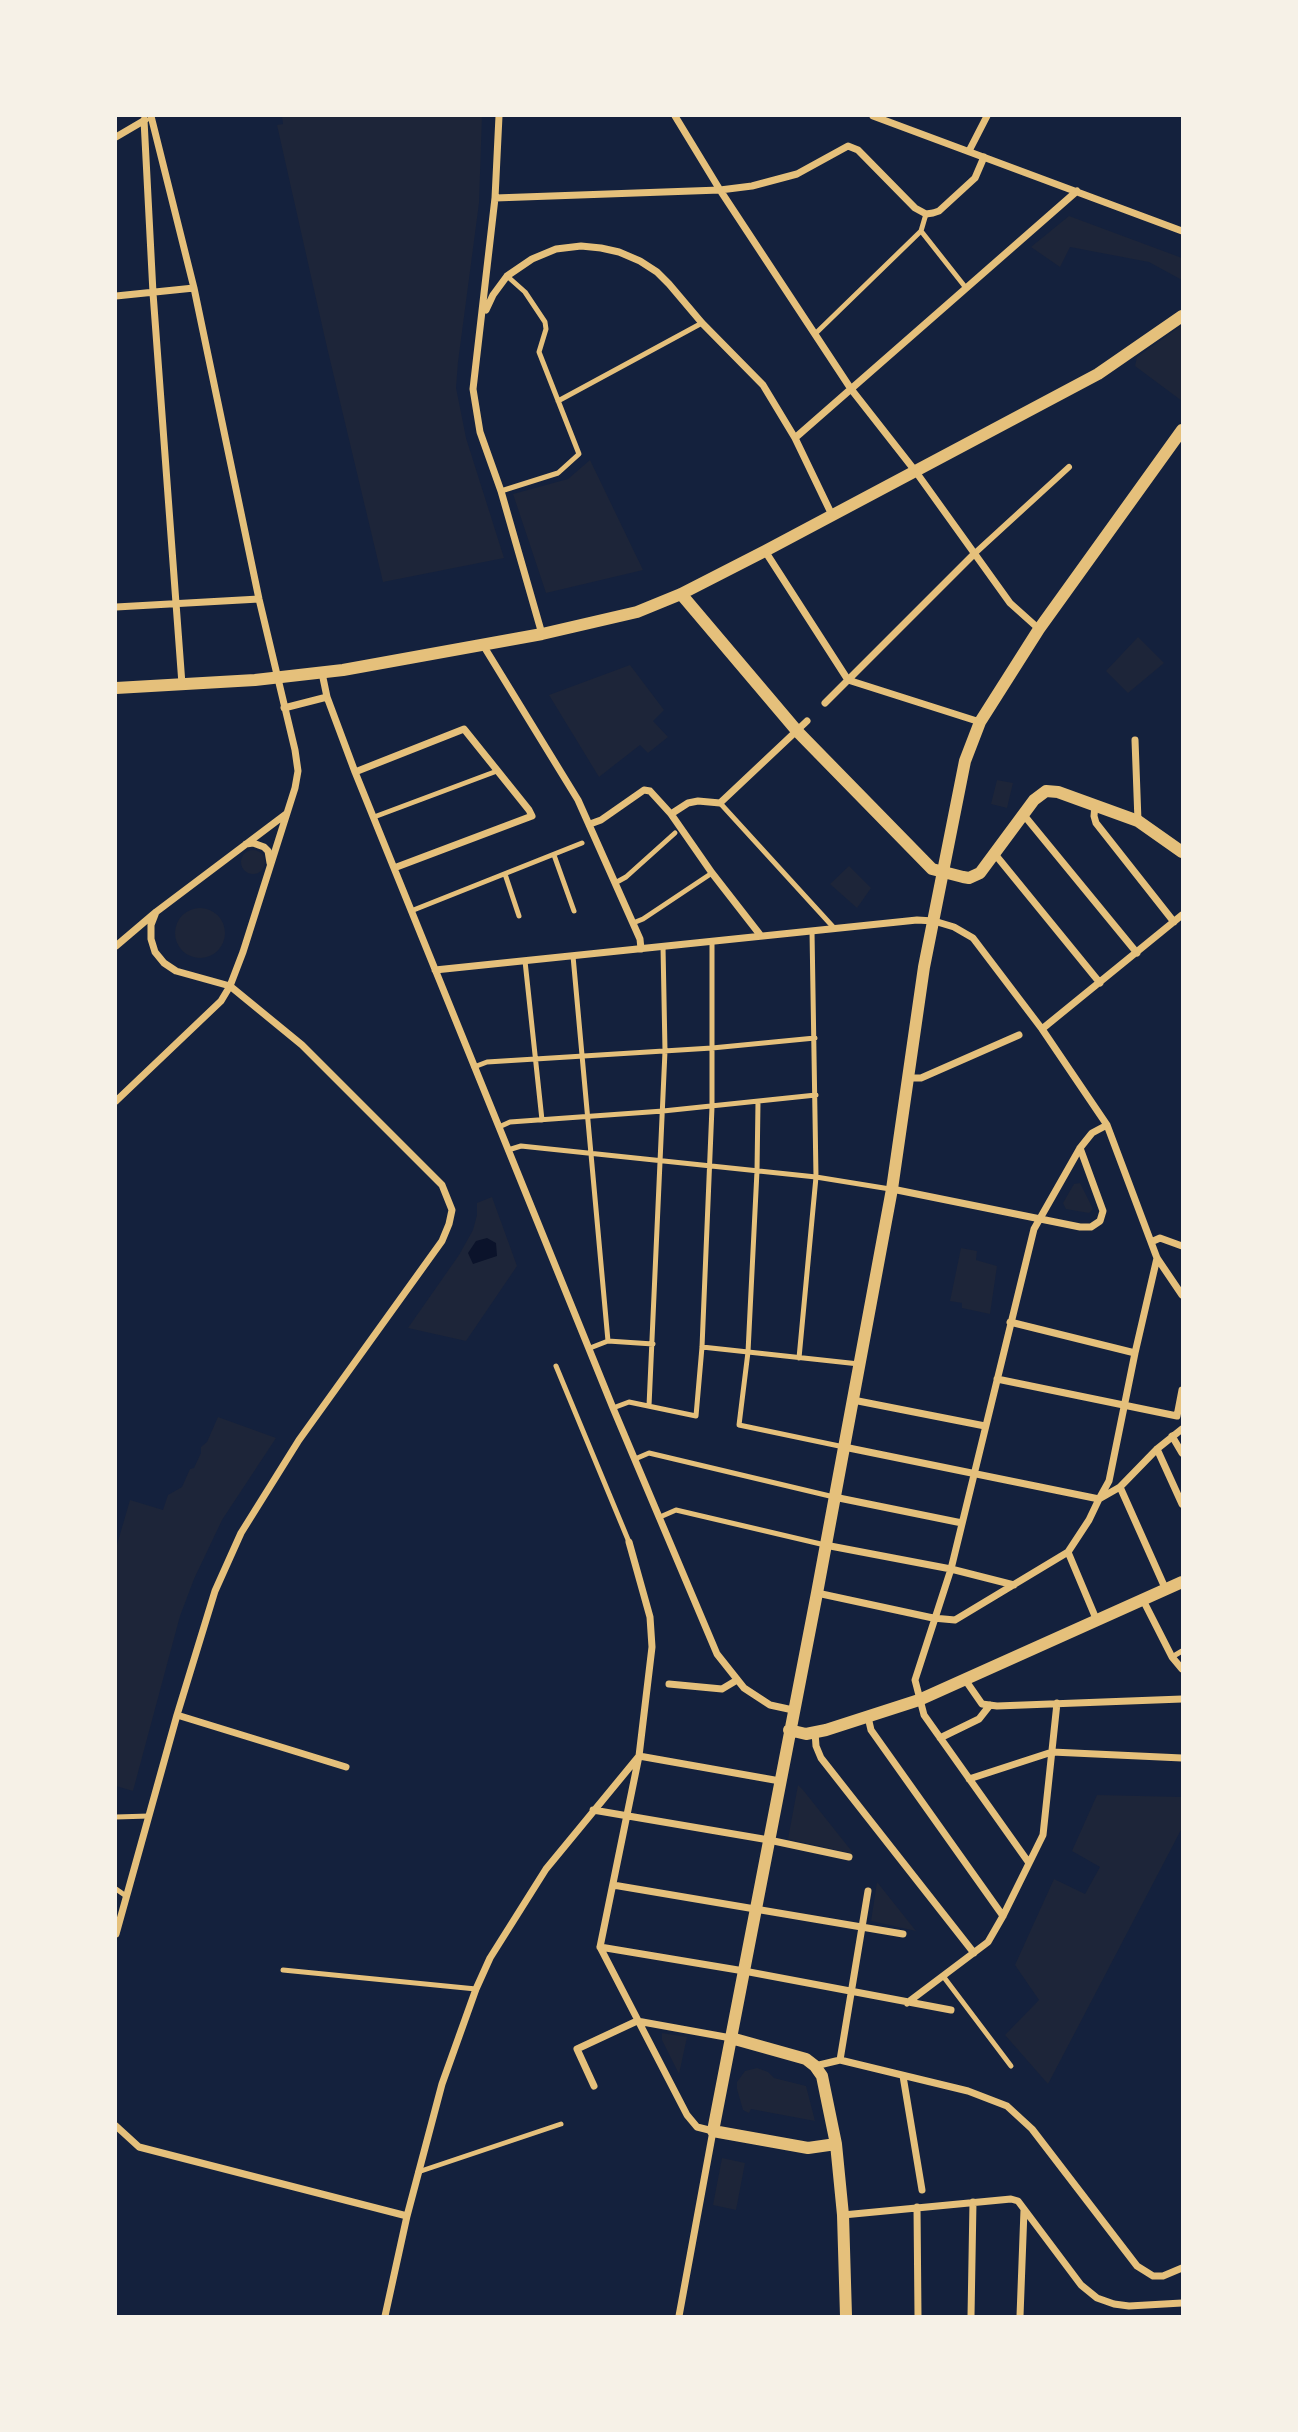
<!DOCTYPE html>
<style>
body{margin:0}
#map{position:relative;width:1298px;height:2432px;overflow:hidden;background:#14213d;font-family:"IBM Plex Serif",serif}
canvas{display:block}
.frame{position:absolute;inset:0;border:117px solid #f6f1e7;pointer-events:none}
</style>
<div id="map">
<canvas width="1298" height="2432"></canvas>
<div class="frame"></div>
</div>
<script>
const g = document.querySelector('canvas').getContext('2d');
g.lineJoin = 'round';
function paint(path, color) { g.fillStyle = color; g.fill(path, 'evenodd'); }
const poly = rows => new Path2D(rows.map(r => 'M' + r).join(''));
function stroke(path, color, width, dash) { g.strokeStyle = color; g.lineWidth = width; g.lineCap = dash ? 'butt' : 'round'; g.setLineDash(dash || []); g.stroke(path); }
const green = poly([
 [282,116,482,116,479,203,458,362,456,388,466,438,504,558,383,582,326,343,277,125,283,124],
 [1069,216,1182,258,1182,280,1149,262,1070,247,1060,267,1031,247],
 [1182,325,1182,401,1135,366,1137,357],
 [590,460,643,570,546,593,513,494,568,479],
 [1138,637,1164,663,1128,693,1106,671],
 [630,665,664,710,653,721,668,737,648,753,640,745,599,777,549,695],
 [997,780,1013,783,1007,808,991,804],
 '241 862a12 12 0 1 1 24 0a12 12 0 1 1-24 0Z',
 [849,866,871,888,857,908,830,884],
 '175 933a25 25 0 1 1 50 0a25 25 0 1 1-50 0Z',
 [1080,1183,1093,1209,1089,1213,1066,1209,1063,1203,1074,1184],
 [492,1197,517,1266,466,1341,408,1328,459,1255,473,1230,477,1215,477,1203],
 [961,1248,977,1251,976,1260,997,1266,990,1314,962,1308,962,1303,950,1301],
 [218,1417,276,1438,222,1520,194,1579,180,1616,133,1791,116,1786,116,1548,130,1500,163,1510,168,1495,182,1487,190,1469,194,1468,201,1453,201,1447,207,1442],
 [798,1785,803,1790,854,1854,788,1839],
 [1097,1795,1182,1797,1182,1828,1048,2084,1005,2035,1039,2000,1015,1965,1054,1879,1085,1894,1100,1867,1072,1851],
 [877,1882,916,1931,871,1921],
 [662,2033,687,2037,679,2074,662,2040],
 [757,2068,768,2072,774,2078,806,2086,815,2121,751,2109,749,2113,743,2110,737,2089,737,2082,745,2071],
 [722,2158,745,2163,736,2210,713,2205]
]);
const water = poly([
 [487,1238,496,1243,497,1256,473,1264,468,1253,476,1241]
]);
const service = poly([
 [921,231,966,288],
 [815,334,921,231,926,214],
 [558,401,702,323],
 [501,491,558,473,579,454,539,352,546,329,545,322,525,292,507,276],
 [720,803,835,929],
 [374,817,497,771],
 [554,855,574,911],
 [505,874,519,916],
 [615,883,626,877,675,833],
 [411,911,582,843],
 [633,923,643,919,712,873],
 [573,956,608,1341,590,1348],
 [525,961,542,1120],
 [474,1067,487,1062,712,1048,815,1038],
 [758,1102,757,1171,748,1352,739,1425,844,1447],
 [499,1127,510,1122,663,1111,816,1095],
 [508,1150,521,1146,816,1177,890,1189],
 [608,1341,653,1344],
 [702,1347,859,1364],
 [799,1358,816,1177,812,931],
 [556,1366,629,1542],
 [649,1406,665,1051,663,946],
 [613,1408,629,1402,696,1416,702,1347,712,1107,712,942],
 [635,1459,649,1453,834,1497],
 [660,1517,676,1510,825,1545],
 [1172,1657,1182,1651],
 [116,1817,149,1816],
 [116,1889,126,1896],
 [283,1970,476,1989],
 [943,1976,1011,2066],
 [418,2172,561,2124]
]);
const pedestrian = poly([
 [974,554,1069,467]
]);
const minor = poly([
 [499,116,495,198,473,389,480,432,501,491,542,634],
 [675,116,720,190,851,389,916,472,1010,603,1039,629],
 [873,116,1182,231],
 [144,120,153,293,182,684],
 [116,137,145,120],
 [969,151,987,116],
 [495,198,720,190,752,186,797,174,848,146,858,150,915,208,926,214,933,213,939,211,975,178,984,157],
 [116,296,194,288],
 [486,310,493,295,507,276,532,259,556,249,581,246,601,248,619,252,640,261,657,272,669,284,702,323,763,385,795,438,832,515],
 [795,438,1077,191],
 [765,551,848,680,980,722],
 [116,607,259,599],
 [483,645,578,800,640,939,641,949],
 [322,673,327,697,355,772,613,1408,717,1654,744,1688,770,1705,793,1710],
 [825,703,974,554],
 [284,708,327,697],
 [1135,740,1138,821],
 [355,772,464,729,529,810,532,816,394,868],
 [1095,805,1094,816,1096,823,1174,922],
 [671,814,712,873,761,936],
 [1023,814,1137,953],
 [590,824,601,820,644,790,650,791,671,814,688,803,698,801,720,803,807,721],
 [246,844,253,843,264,847,268,851,270,863],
 [994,853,1100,983],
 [116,946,156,912,286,814],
 [435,970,917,920,934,921,954,927,973,938,1042,1029,1107,1125,1157,1258,1182,1295],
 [1042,1029,1182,915],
 [908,1078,921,1078,1019,1035],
 [116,1101,221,1001,230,986,243,952,295,788,298,771,295,750,259,599,194,288,151,116],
 [892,1189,1080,1227,1091,1227,1100,1221,1103,1211,1080,1148],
 [1151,1242,1160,1238,1182,1246],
 [1010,1322,1135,1353],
 [997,1379,1177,1416,1182,1390],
 [853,1400,985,1426],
 [1172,1436,1182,1453],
 [844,1447,1099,1499,1109,1481,1135,1353,1157,1258],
 [1157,1449,1182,1504],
 [1120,1487,1166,1590],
 [834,1497,962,1523],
 [825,1545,951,1569,1014,1585],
 [1068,1552,1097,1621],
 [817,1593,933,1618,955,1620,1068,1552,1089,1520,1099,1499,1120,1487,1157,1449,1182,1429],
 [1143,1600,1172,1657,1182,1669],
 [966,1681,982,1704,997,1706,1182,1699],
 [669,1684,722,1689,737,1680],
 [177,1715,346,1767],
 [868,1717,871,1730,1003,1916],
 [815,1732,816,1746,821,1758,974,1953],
 [940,1738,979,1719,990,1705],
 [639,1756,780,1781],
 [969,1779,1052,1752,1182,1758],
 [593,1810,769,1840,849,1857],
 [1029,1863,924,1715,915,1680,951,1569,1034,1229,1080,1148,1092,1133,1107,1125],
 [613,1885,903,1934],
 [116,1934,177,1715,215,1591,241,1533,299,1440,442,1241,449,1224,452,1210,442,1185,302,1045,230,986,176,971,164,963,155,952,151,939,151,925,156,912],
 [600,1947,639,1756,652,1647,650,1617,629,1542],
 [600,1947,687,2115,697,2127,713,2131,679,2316],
 [600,1947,744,1971,951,2010],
 [907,2003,988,1942,1003,1916,1043,1835,1057,1703],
 [840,2060,868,1891],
 [815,2066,840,2060,968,2091,1007,2106,1032,2129,1137,2266,1153,2276,1163,2276,1182,2268],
 [903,2076,922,2190],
 [594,2086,577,2049,637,2021,731,2038],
 [116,2126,139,2147,407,2216],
 [917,2207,918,2316],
 [843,2215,1011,2199,1018,2201,1081,2285,1097,2298,1114,2304,1129,2306,1182,2303],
 [385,2316,407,2216,442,2084,476,1989,490,1958,546,1869,639,1756],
 [971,2316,973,2202],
 [1020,2316,1024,2210]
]);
const tertiary = poly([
 [681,594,797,731,932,869,963,877,969,878,980,873,1034,800,1046,791,1058,792,1138,821,1182,852],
 [116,688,255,680,343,670,542,634,637,612,681,594,765,551,1098,374,1182,316],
 [789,1730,806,1734,826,1730,919,1700,1182,1582],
 [731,2038,817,1593,892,1189,924,967,965,761,980,722,1039,629,1182,430],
 [731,2038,806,2059,815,2066,822,2076,836,2144,808,2148,713,2131,731,2038],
 [836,2144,843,2215,846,2316]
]);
paint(green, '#1d2539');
paint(water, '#0b132b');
stroke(service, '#e5c07b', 5);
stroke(pedestrian, '#e5c07b', 6);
stroke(minor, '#e5c07b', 7);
stroke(tertiary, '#e5c07b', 12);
</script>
